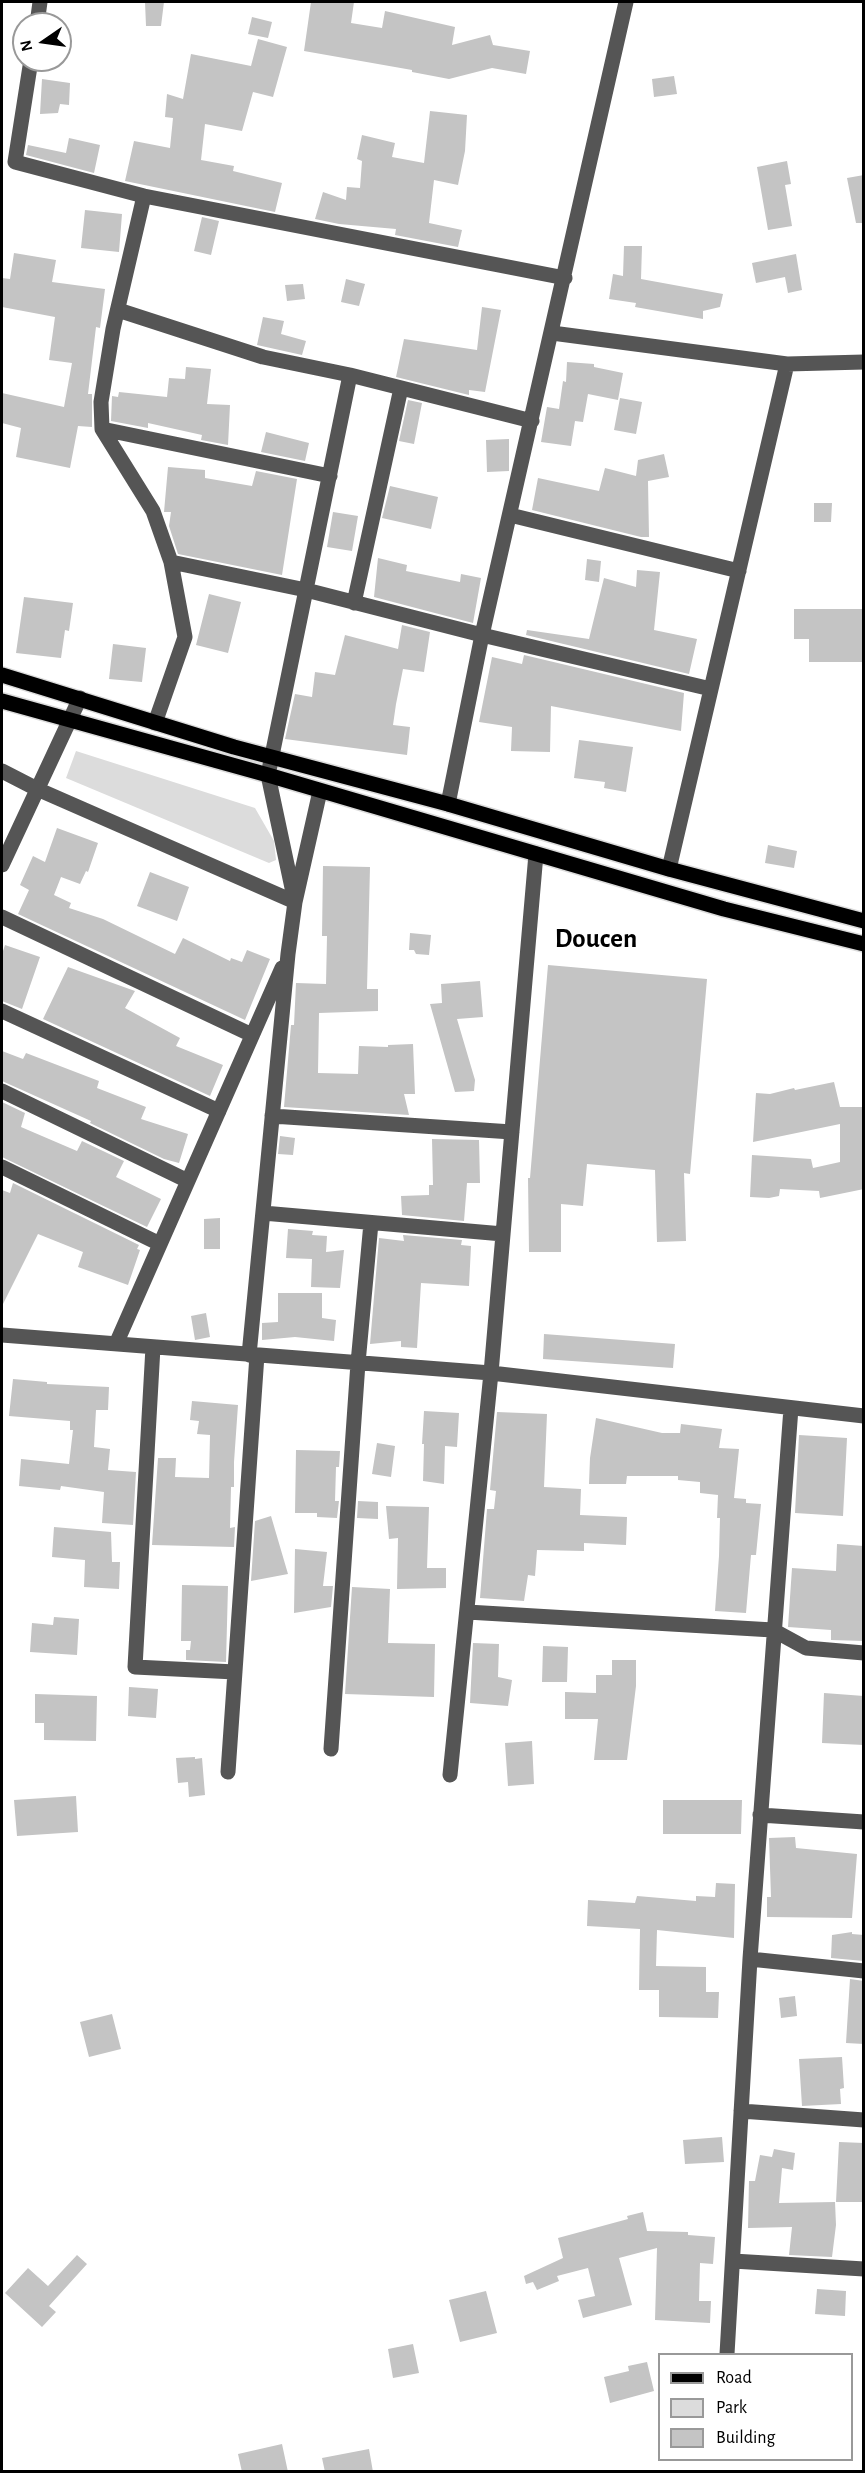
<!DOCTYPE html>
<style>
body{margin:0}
#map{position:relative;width:865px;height:2473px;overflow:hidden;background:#fff;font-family:"Alegreya Sans",sans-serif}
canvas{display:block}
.frame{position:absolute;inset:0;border:3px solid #000;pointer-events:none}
.legend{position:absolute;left:658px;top:2353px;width:195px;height:108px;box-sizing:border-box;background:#fff;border:2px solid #999;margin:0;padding:8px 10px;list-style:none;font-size:18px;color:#000}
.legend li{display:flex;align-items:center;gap:12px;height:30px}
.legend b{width:30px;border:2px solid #999}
.north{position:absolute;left:12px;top:12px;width:60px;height:60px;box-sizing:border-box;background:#fff;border:2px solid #999;border-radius:50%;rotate:257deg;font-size:16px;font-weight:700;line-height:24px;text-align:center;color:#000}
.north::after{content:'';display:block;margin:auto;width:21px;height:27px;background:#000;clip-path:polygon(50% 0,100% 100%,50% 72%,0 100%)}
</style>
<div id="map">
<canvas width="865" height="2473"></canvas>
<div class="frame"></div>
<ul class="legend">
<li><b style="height:8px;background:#000"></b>Road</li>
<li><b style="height:16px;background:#dcdcdc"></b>Park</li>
<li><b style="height:16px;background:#c4c4c4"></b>Building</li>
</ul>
<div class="north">N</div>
</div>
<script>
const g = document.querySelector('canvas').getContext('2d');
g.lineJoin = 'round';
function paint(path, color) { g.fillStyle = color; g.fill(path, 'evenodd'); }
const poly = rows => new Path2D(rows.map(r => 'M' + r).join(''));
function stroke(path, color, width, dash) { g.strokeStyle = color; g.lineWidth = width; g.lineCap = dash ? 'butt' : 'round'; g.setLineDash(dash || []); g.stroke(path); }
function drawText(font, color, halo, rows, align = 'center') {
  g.font = font + ' "Alegreya Sans",sans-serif'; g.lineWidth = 4.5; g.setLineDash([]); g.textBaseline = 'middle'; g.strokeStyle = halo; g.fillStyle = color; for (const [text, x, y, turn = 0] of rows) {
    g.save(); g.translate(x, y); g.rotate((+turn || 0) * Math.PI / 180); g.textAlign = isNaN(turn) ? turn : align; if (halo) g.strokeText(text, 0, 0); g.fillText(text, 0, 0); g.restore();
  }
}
const green = poly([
 [76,751,255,808,274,841,276,860,269,863,66,778]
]);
const building = poly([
 [145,2,164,2,161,26,146,26],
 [311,2,354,2,351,23,382,28,385,11,455,27,452,45,490,35,493,45,530,51,526,74,492,68,449,79,412,72,412,70,304,51],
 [252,17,272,22,268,38,248,34],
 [258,39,287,47,273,97,253,92,242,131,205,124,201,160,234,166,233,171,282,183,275,212,125,181,134,141,170,148,173,118,165,117,167,94,183,99,191,54,251,66],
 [674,76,677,94,654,97,652,79],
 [42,79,70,83,69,105,60,104,58,113,40,114],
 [430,111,467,115,465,151,458,185,434,180,429,223,462,230,458,247,395,235,396,229,339,224,315,219,323,192,346,200,347,187,360,188,362,161,357,159,362,135,395,143,392,157,424,163],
 [69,138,100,145,94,173,26,155,28,145,66,153],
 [787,161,791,184,785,185,792,226,768,230,757,167],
 [864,175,864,223,856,223,847,178],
 [85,210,122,214,119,252,81,248],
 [202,217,219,221,211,255,194,251],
 [624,246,642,246,641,279,723,294,720,307,703,311,703,319,635,307,636,303,609,299,613,274,623,276],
 [14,253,56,260,52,282,105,289,100,328,96,327,88,394,92,394,92,427,78,426,70,468,16,457,21,428,2,423,2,393,64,407,72,363,49,360,55,317,2,307,2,278,10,279],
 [796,254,802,290,788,293,785,277,756,283,752,263],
 [346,279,365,284,359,306,341,302],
 [303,284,305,299,287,301,285,285],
 [482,307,501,310,485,392,469,390,469,395,396,377,404,339,477,350],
 [263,317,284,321,281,334,306,341,302,355,257,345],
 [567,362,594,364,594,367,623,373,618,400,588,394,583,422,575,421,571,446,541,442,547,407,559,409,563,381,566,382],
 [186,367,211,369,207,404,230,405,228,445,201,440,202,435,148,423,148,428,111,421,112,396,118,397,119,392,167,397,169,378,185,379],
 [620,398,642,402,636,434,614,430],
 [408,400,422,403,414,444,399,441],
 [266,432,309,443,305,461,261,452],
 [509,439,509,471,487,472,486,440],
 [664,454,669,477,648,481,649,537,641,537,532,510,538,478,599,491,605,468,636,476,638,460],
 [168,467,205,470,205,478,252,486,256,471,297,479,282,575,178,554,169,526,171,512,164,512],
 [390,486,438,497,431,529,382,518],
 [814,503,832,503,831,522,814,522],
 [333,512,358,516,352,551,327,547],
 [378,558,407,565,406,571,460,582,461,574,481,578,473,623,374,597],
 [587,559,601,561,599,582,585,580],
 [637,570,660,572,654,630,697,639,689,674,526,635,527,630,589,639,604,578,636,587],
 [209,594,241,602,228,653,196,645],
 [24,597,73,603,69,631,65,630,61,658,16,653],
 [794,609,864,609,864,662,809,662,809,639,794,639],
 [402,625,430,632,424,672,403,669,396,704,393,725,410,727,407,755,285,739,295,694,312,697,315,672,335,675,345,635,398,649],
 [113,644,146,648,142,682,109,679],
 [524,655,684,693,681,731,551,706,550,752,511,751,512,727,479,722,492,657,522,664],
 [579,740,633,747,626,792,604,788,605,782,574,778],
 [57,828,98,843,88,872,86,871,80,884,61,877,54,895,71,903,69,908,103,919,175,954,183,938,230,961,231,958,242,962,247,950,270,959,245,1020,18,914,29,890,20,885,33,856,45,862],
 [768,845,797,851,794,868,765,863],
 [323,866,370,867,367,989,378,989,378,1011,319,1013,318,1073,358,1074,359,1046,388,1047,388,1045,413,1044,415,1094,404,1094,409,1115,284,1107,291,1025,294,1025,296,983,326,984,327,936,322,936],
 [150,872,189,887,177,921,137,906],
 [410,933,431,935,429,955,416,954,414,950,409,950],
 [5,945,40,957,22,1009,2,1001,2,954],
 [548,965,707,979,690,1174,684,1173,686,1241,657,1242,655,1170,587,1164,583,1206,561,1204,561,1252,529,1252,528,1178,530,1178],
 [68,967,135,991,125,1008,180,1038,176,1046,223,1065,210,1096,43,1019],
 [480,981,483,1017,457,1019,475,1080,474,1091,455,1092,430,1004,442,1003,441,984],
 [2,1051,23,1059,26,1053,99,1081,97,1088,146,1107,141,1119,188,1134,179,1163,164,1159,90,1123,91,1121,2,1081],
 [834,1082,840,1107,864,1107,864,1189,820,1198,819,1191,780,1189,779,1196,769,1198,750,1197,752,1155,811,1159,813,1168,840,1162,840,1124,753,1142,756,1093,770,1094,794,1088,795,1090],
 [2,1102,25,1113,21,1127,77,1151,82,1141,124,1161,116,1177,161,1199,147,1227,2,1157],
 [280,1136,295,1138,293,1155,278,1154],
 [432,1139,479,1140,480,1183,467,1183,464,1221,402,1215,401,1196,429,1195,429,1185,433,1185],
 [13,1183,139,1245,137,1249,140,1250,128,1285,78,1267,83,1252,38,1234,2,1306,2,1190,10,1193],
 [220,1218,220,1249,204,1249,204,1219],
 [288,1229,313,1231,312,1235,327,1236,326,1252,344,1250,340,1288,311,1287,312,1259,286,1258],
 [403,1235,462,1240,461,1245,471,1246,469,1286,421,1283,417,1348,401,1347,401,1341,370,1344,379,1238,404,1241],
 [278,1293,322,1293,322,1318,336,1320,334,1341,295,1337,262,1340,262,1323,278,1322],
 [206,1313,210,1337,195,1340,191,1316],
 [544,1334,675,1344,673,1368,543,1359],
 [13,1379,47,1382,47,1384,109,1387,108,1410,96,1410,94,1447,110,1449,108,1470,136,1472,133,1525,102,1523,104,1492,61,1486,60,1490,19,1486,21,1459,69,1464,73,1430,70,1430,70,1421,9,1416],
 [192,1401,238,1405,234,1462,234,1487,231,1487,230,1528,235,1527,234,1547,152,1545,158,1458,176,1458,175,1477,209,1478,210,1435,197,1434,199,1421,190,1420],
 [424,1411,459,1413,457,1447,445,1446,444,1484,423,1481,424,1444,422,1444],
 [497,1412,547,1414,544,1487,581,1489,580,1515,627,1517,626,1545,584,1543,584,1551,537,1550,535,1576,528,1575,524,1601,480,1598,487,1509,494,1509,496,1491,490,1490],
 [596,1418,662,1433,680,1433,681,1424,722,1429,719,1448,739,1449,734,1498,746,1499,746,1503,761,1504,756,1555,751,1555,746,1613,715,1611,719,1556,720,1518,717,1518,718,1495,700,1493,700,1482,678,1480,678,1476,627,1476,626,1484,589,1484,590,1458],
 [799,1435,847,1438,843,1516,795,1513],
 [377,1443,395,1446,391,1477,372,1474],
 [296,1450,340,1451,339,1467,336,1467,335,1501,339,1501,337,1518,317,1517,317,1513,295,1513],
 [358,1501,378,1502,378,1519,357,1518],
 [386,1506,429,1507,427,1568,446,1568,446,1588,397,1589,398,1538,389,1539],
 [271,1516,288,1574,251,1581,255,1521],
 [54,1527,111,1532,112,1562,120,1562,119,1589,84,1587,85,1560,52,1557],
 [837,1544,864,1546,864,1641,831,1640,831,1630,788,1627,792,1568,836,1571],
 [295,1549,327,1552,323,1586,333,1586,331,1607,294,1613],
 [182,1585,228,1586,226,1662,186,1660,186,1650,190,1650,191,1641,181,1641],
 [352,1587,390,1589,388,1643,435,1644,434,1697,345,1694],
 [54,1617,79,1619,77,1655,30,1652,32,1623,53,1625],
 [473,1643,499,1644,498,1677,512,1680,508,1706,470,1703],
 [543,1646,568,1647,567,1682,542,1682],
 [612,1660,636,1660,636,1686,627,1760,594,1760,598,1719,565,1719,565,1692,596,1693,596,1675,612,1675],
 [129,1687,158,1689,156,1718,128,1716],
 [824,1693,864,1696,864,1745,822,1743],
 [35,1694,97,1696,96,1741,44,1740,44,1723,35,1723],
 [532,1741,534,1784,508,1786,505,1743],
 [195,1757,195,1759,202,1758,205,1795,189,1797,188,1782,178,1783,176,1758],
 [76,1796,78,1832,17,1836,14,1800],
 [663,1800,742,1800,741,1834,663,1834],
 [795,1837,796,1848,857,1854,852,1918,767,1917,767,1897,771,1897,769,1838],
 [716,1883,735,1884,734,1938,657,1930,656,1966,706,1967,706,1992,719,1992,718,2018,659,2017,659,1990,639,1990,640,1929,587,1926,588,1900,635,1903,637,1896,696,1901,696,1896,715,1897],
 [852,1932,852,1934,864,1935,864,1961,831,1958,832,1935],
 [850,1979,864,1981,864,2044,846,2043],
 [795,1996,797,2016,781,2018,779,1998],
 [112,2014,121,2049,89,2057,80,2022],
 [842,2057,844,2088,840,2089,841,2104,802,2106,799,2059],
 [722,2137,724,2162,685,2164,683,2140],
 [839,2142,864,2143,864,2202,836,2202],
 [774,2149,795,2153,793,2170,782,2168,779,2203,835,2202,836,2225,832,2257,789,2255,792,2227,748,2228,749,2181,755,2181,760,2155,772,2157],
 [643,2212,647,2231,688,2232,688,2235,715,2237,713,2264,700,2263,699,2301,711,2301,710,2323,655,2320,657,2248,619,2258,632,2305,583,2318,578,2300,595,2296,588,2268,557,2276,559,2281,537,2290,533,2282,526,2284,524,2276,563,2258,558,2238,628,2219,627,2216],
 [77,2255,87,2264,49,2306,56,2312,42,2327,5,2293,28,2268,48,2286],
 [817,2289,846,2291,845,2316,815,2314],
 [486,2291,497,2333,460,2342,449,2300],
 [413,2344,419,2373,393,2378,388,2349],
 [647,2362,654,2391,610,2403,604,2377,629,2371,628,2366],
 [282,2444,288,2472,242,2472,238,2454],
 [369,2449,373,2472,325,2472,322,2458]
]);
const minor = poly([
 [37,24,40,2],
 [31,60,15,162,144,196,565,278],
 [144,196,113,329,101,402,102,429,153,511,171,562,185,637,155,723],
 [118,310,263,357,350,375,532,421],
 [552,333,787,364,864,362],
 [102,429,330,476],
 [510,515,739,571],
 [171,562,306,590,482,635,711,689],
 [354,603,401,388],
 [2,771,37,789,295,902,320,791],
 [448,804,482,635,626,2],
 [2,865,80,698],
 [669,869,787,364],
 [2,917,252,1035],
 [2,1011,219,1111],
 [2,1091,188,1181],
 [272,1116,512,1132],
 [2,1167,160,1244],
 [263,1213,503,1234],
 [2,1335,491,1373,864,1416],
 [116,1344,282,968],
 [153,1347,135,1667,235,1672],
 [249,1355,288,954,295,902,268,775,350,375],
 [467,1612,773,1630,806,1648,864,1653],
 [331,1749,358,1363,371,1223],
 [228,1772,257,1355],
 [450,1775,491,1373,536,854],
 [760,1815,864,1822],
 [750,1959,864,1971],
 [741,2111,864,2120],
 [733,2261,864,2269],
 [727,2354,750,1959,791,1408]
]);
const major = poly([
 [2,675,234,747,448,804,669,869,864,921],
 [2,701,268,775,724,909,864,944]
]);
const districtNames = [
 ["Doucen",596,939]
];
paint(green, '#dcdcdc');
paint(building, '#c4c4c4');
stroke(major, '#dbdbdb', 18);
stroke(minor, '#555', 15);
stroke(major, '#000', 15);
drawText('bold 27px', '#000', '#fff', districtNames);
</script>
